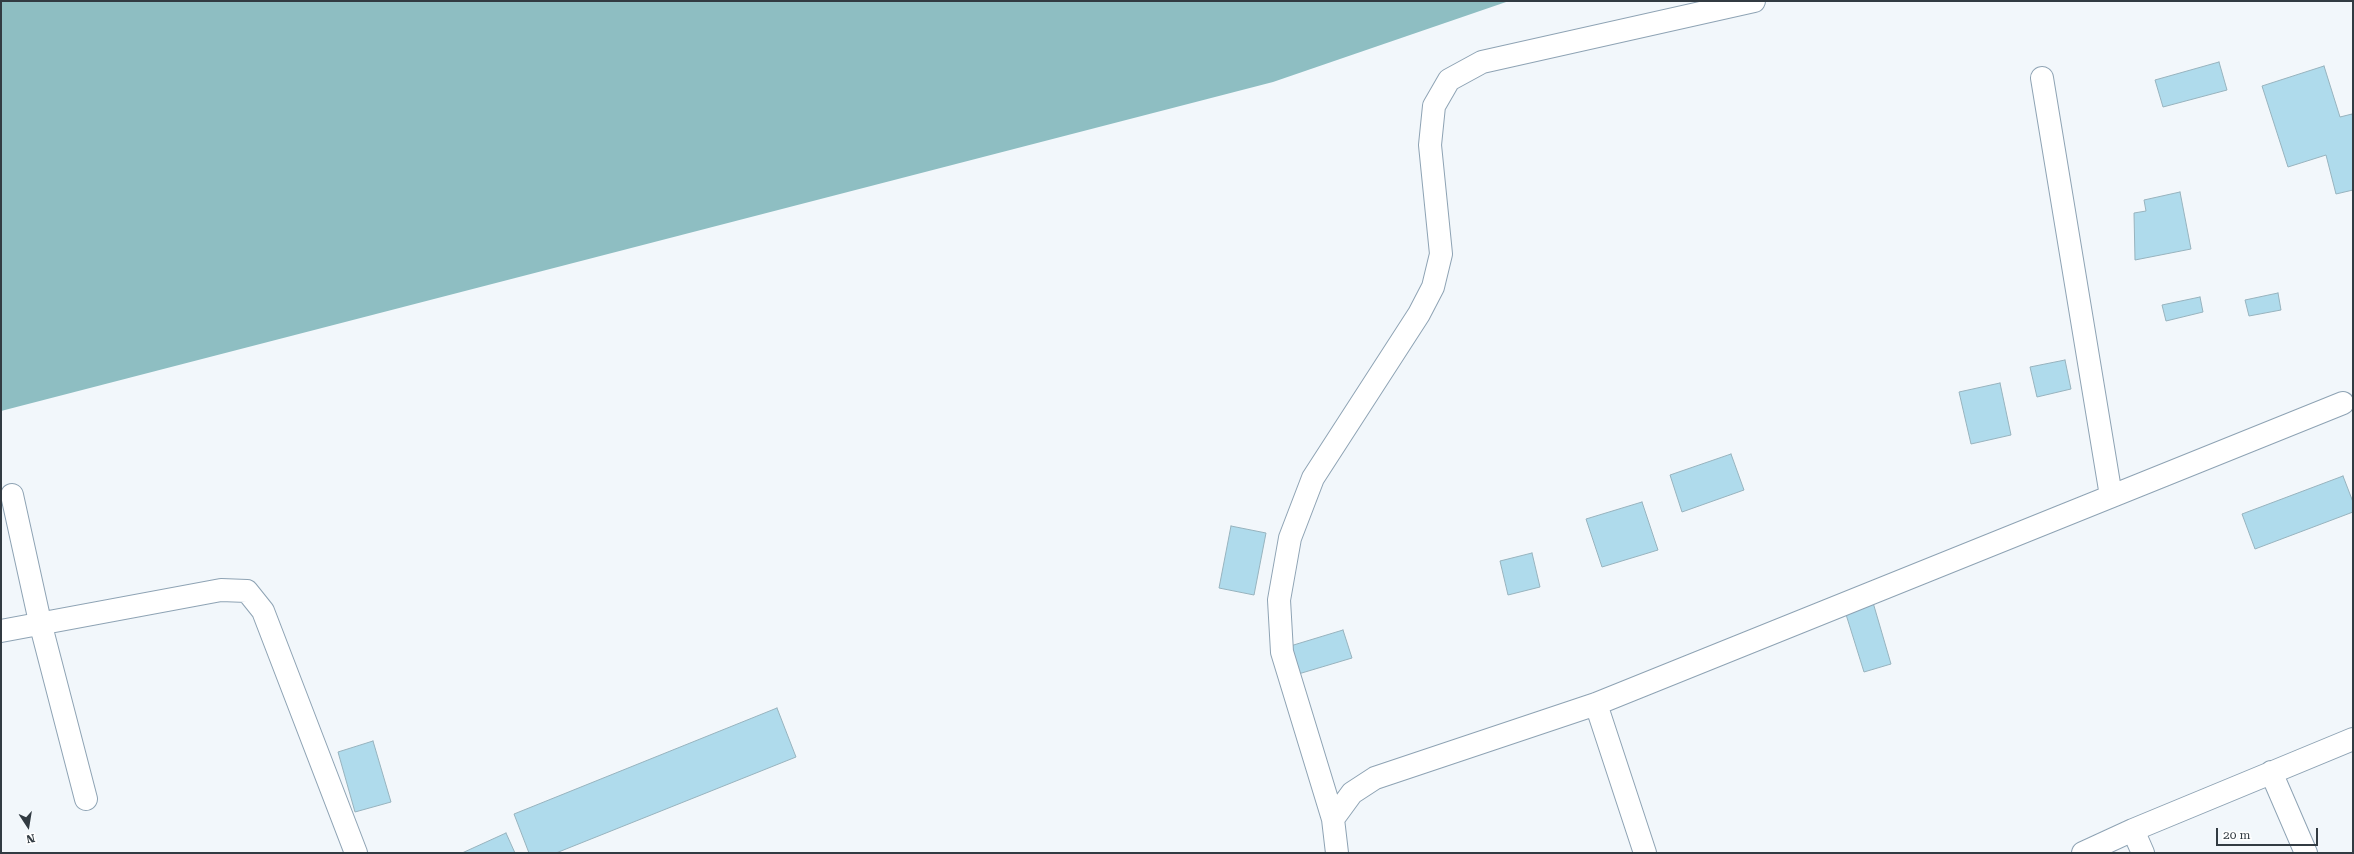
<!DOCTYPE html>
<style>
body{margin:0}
#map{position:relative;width:2354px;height:854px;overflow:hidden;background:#f2f7fb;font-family:"Roboto Serif",serif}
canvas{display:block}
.frame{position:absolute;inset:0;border:2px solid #323b42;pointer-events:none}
.north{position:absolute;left:8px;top:806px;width:40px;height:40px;-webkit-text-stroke:3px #fff;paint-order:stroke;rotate:168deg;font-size:11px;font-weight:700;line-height:16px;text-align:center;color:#323b42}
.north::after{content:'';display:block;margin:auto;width:14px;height:18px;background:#323b42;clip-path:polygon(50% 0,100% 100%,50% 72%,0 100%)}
.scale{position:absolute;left:2216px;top:828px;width:102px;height:18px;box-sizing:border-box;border:2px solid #323b42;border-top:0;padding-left:5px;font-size:12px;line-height:14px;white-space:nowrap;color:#323b42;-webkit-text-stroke:3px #fff;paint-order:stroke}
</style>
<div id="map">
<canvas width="2354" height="854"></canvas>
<div class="frame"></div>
<div class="north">N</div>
<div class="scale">20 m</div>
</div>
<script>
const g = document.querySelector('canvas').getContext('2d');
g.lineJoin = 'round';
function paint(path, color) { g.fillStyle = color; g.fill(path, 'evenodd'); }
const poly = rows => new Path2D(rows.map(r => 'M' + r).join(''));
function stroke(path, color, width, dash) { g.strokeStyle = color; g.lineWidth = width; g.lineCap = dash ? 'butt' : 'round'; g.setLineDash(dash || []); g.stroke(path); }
const water = poly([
 [1,1,1509,1,1273,82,1,411]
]);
const building = poly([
 [2219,62,2227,90,2163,107,2155,80,2219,62],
 [2324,66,2340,117,2352,114,2353,118,2353,190,2336,194,2326,155,2288,167,2262,86,2324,66],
 [2180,192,2191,249,2135,260,2134,213,2146,211,2144,200,2180,192],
 [2278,293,2281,310,2249,316,2245,300,2278,293],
 [2200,297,2203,312,2166,321,2162,305,2200,297],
 [2065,360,2071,389,2037,397,2030,367,2065,360],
 [2000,383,2011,435,1971,444,1959,392,2000,383],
 [1731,454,1744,490,1682,512,1670,475,1731,454],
 [2343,476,2353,502,2353,512,2255,549,2242,514,2343,476],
 [1642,502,1658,550,1602,567,1586,519,1642,502],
 [1231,526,1266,533,1254,595,1219,588,1231,526],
 [1532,553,1540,587,1508,595,1500,561,1532,553],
 [1872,599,1891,664,1864,672,1844,608,1872,599],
 [1343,630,1352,658,1295,675,1287,647,1343,630],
 [777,708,796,757,556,853,529,853,514,814,777,708],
 [373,741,391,802,355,812,338,752,373,741],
 [506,833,515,853,462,853,506,833]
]);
const minor = poly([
 [2042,78,2111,496],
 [12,495,40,622,86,799],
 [1,631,221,590,247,591,263,611,356,853],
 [1596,704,1645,853],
 [2271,772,2306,853],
 [1333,819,1282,652,1279,600,1290,538,1313,478,1419,314,1433,287,1441,254,1430,145,1434,106,1449,80,1482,62,1754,1],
 [2133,830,2143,853],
 [1337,853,1333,819,1352,793,1375,778,1596,704,2343,403],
 [2083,853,2133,830,2353,739]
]);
paint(water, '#8ebec2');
paint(building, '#afdbec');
stroke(building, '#97b3be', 1);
stroke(minor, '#8ea3b4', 24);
stroke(minor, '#fff', 22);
</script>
